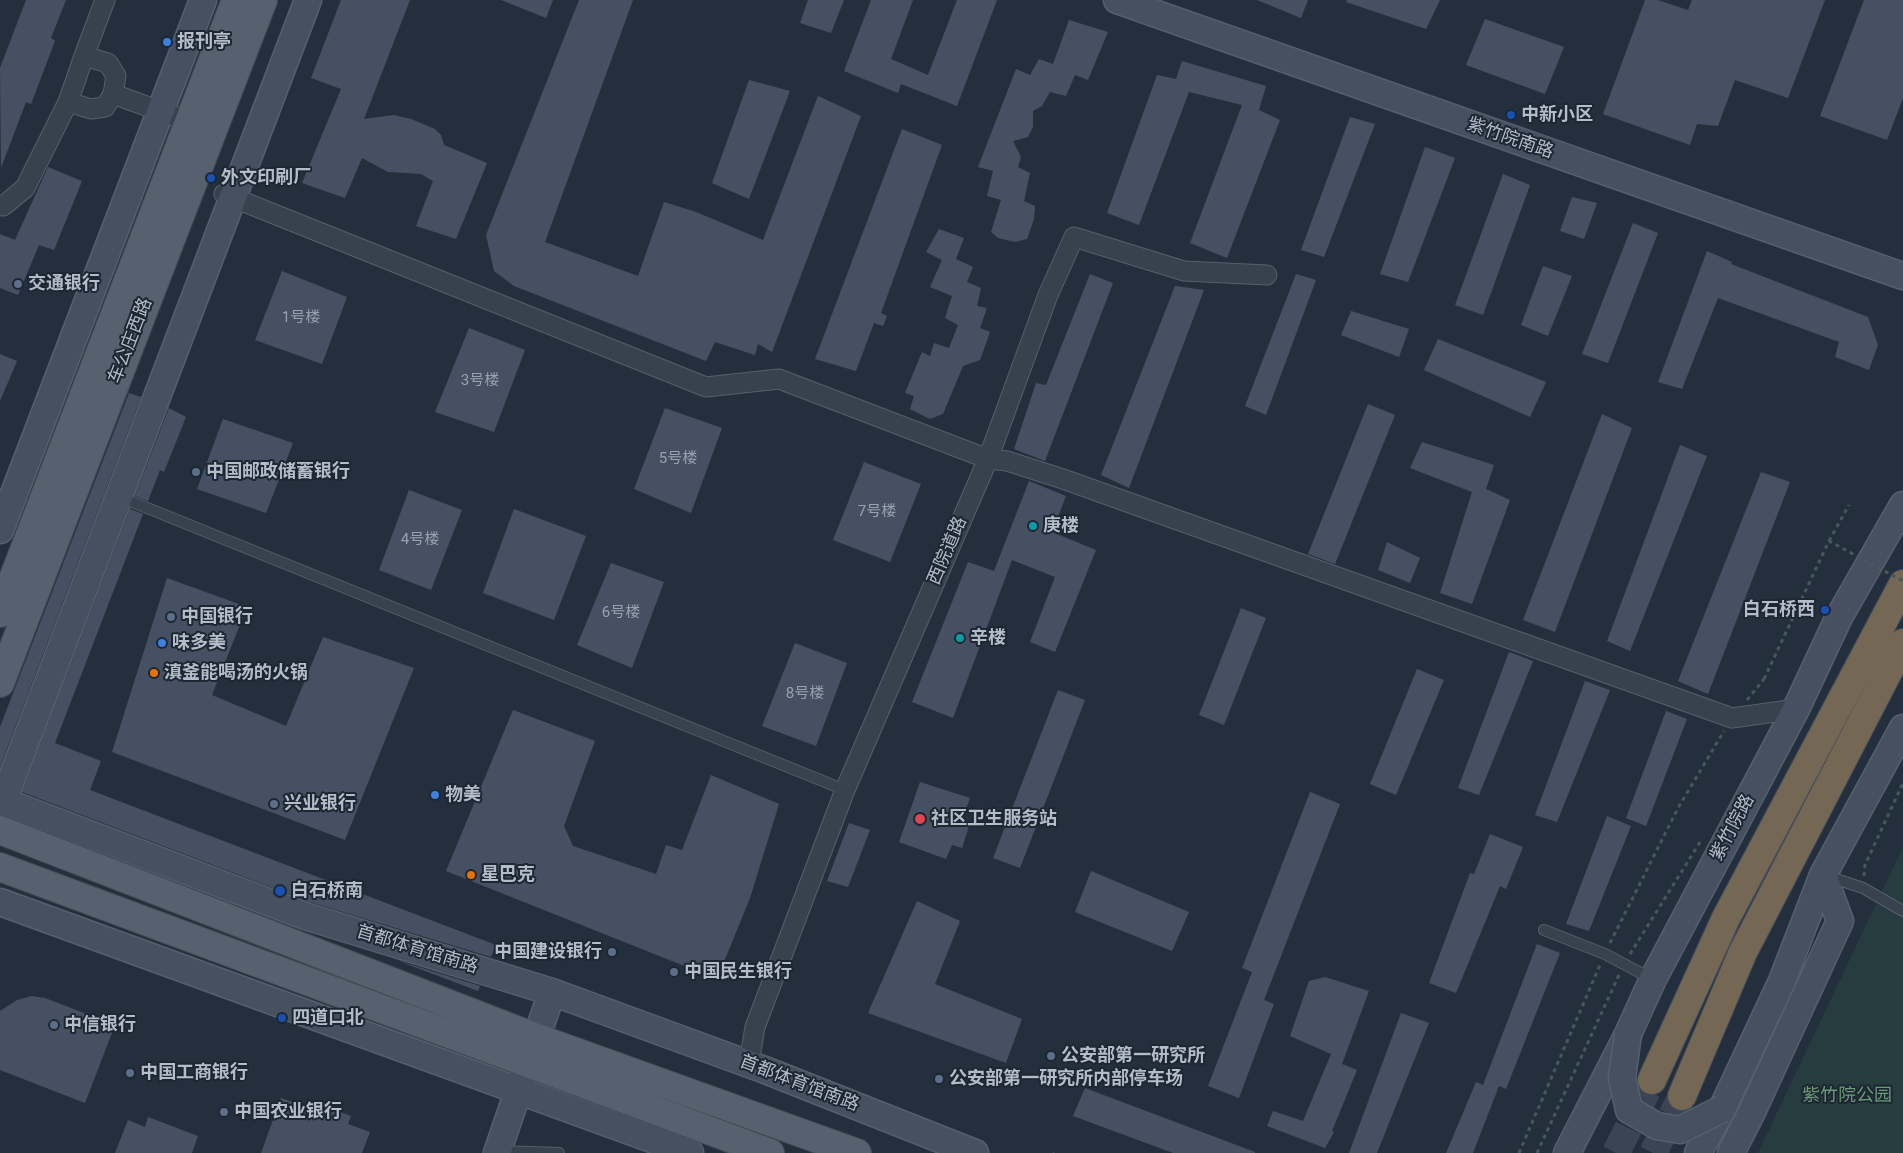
<!DOCTYPE html>
<meta charset="utf-8">
<style>
body{margin:0}
canvas{display:block;background:#242f3e}
</style>
<canvas width="1903" height="1153"></canvas>
<script>
const g = document.querySelector('canvas').getContext('2d');
g.lineJoin = 'round';
function paint(path, color) { g.fillStyle = color; g.fill(path, 'evenodd'); }
const poly = rows => new Path2D(rows.map(r => 'M' + r).join(''));
function stroke(path, color, width, dash) { g.strokeStyle = color; g.lineWidth = width; g.lineCap = dash ? 'butt' : 'round'; g.setLineDash(dash || []); g.stroke(path); }
function drawText(font, color, halo, rows, align = 'center') {
  g.font = font + ' Roboto,"Noto Sans SC",sans-serif'; g.lineWidth = 4; g.setLineDash([]); g.textBaseline = 'middle'; g.strokeStyle = halo; g.fillStyle = color; for (const [text, x, y, turn = 0] of rows) {
    g.save(); g.translate(x, y); g.rotate((+turn || 0) * Math.PI / 180); g.textAlign = isNaN(turn) ? turn : align; if (halo) g.strokeText(text, 0, 0); g.fillText(text, 0, 0); g.restore();
  }
}
const green = poly([
 [1903,847,1903,1153,1758,1153]
]);
const building = poly([
 [26,0,66,0,51,38,55,41,31,104,26,102,1,168,0,68],
 [341,0,410,0,364,119,394,115,411,119,435,129,441,135,444,145,487,163,456,239,416,226,433,181,421,174,388,172,362,158,345,198,302,183,341,89,311,78],
 [501,0,553,0,546,18],
 [579,0,633,0,545,242,638,276,664,202,696,212,763,240,818,96,861,116,772,352,758,344,755,355,715,342,706,361,514,286,494,271,486,235],
 [808,0,844,0,831,33,800,23],
 [871,0,913,0,891,59,928,75,957,0,997,0,957,106,901,84,898,93,844,71],
 [1257,0,1308,0,1301,18],
 [1347,0,1440,0,1426,29,1346,2],
 [1645,0,1658,0,1688,10,1692,0,1825,0,1788,98,1735,80,1718,126,1697,124,1690,145,1603,114],
 [1864,0,1903,0,1903,98,1887,140,1820,116],
 [1485,19,1564,47,1545,94,1466,65],
 [1069,20,1108,32,1088,80,1075,75,1066,96,1050,92,1042,106,1033,111,1033,127,1028,137,1013,141,1021,157,1018,167,1030,173,1024,201,1035,206,1034,219,1027,239,1015,242,998,238,991,232,1001,200,987,196,993,171,978,167,1016,69,1030,75,1039,59,1053,64],
 [1182,61,1266,86,1259,110,1280,120,1227,258,1190,243,1242,105,1189,92,1139,225,1107,213,1157,75,1176,79],
 [749,80,790,91,749,199,712,183],
 [1350,117,1375,124,1324,257,1301,250],
 [902,129,942,145,881,313,887,316,883,326,874,323,856,371,815,359],
 [1425,147,1455,158,1408,282,1380,274],
 [48,167,82,181,54,250,39,245,18,295,0,288,0,234,15,240],
 [1503,174,1530,185,1483,315,1455,305],
 [1572,197,1597,203,1584,239,1560,231],
 [1633,223,1658,233,1608,363,1582,354],
 [939,229,964,238,956,259,973,267,967,282,981,288,977,306,987,308,980,328,990,332,980,360,963,366,943,414,930,419,910,409,914,396,905,393,922,352,930,356,934,343,949,348,958,325,945,318,952,296,930,287,942,260,926,252],
 [1707,251,1732,262,1731,264,1868,317,1878,345,1869,370,1835,357,1839,342,1718,298,1682,389,1658,382],
 [1543,266,1572,276,1548,336,1521,325],
 [282,271,347,297,322,364,255,340],
 [1090,274,1113,283,1045,461,1014,449,1036,383,1046,385],
 [1296,274,1316,280,1266,415,1245,406],
 [1175,286,1204,290,1129,488,1101,475],
 [1351,311,1409,329,1399,357,1341,335],
 [469,328,525,350,494,432,435,412],
 [1438,339,1546,382,1530,417,1424,370],
 [0,354,17,361,0,401],
 [129,393,141,397,0,767,0,727],
 [1368,404,1395,415,1335,564,1308,554],
 [169,408,186,417,164,472,160,470,148,501,135,496],
 [665,408,722,428,691,513,634,489],
 [1602,414,1632,428,1555,632,1523,620],
 [223,419,293,443,266,513,197,489],
 [1422,442,1494,465,1486,489,1510,500,1472,604,1440,593,1472,492,1410,468],
 [1680,445,1707,456,1630,651,1607,641],
 [864,462,921,484,890,562,833,540],
 [1761,472,1790,482,1708,694,1678,681],
 [1029,481,1066,496,1052,532,1096,550,1055,652,1030,642,1055,577,1012,560,953,718,912,702,968,562,994,571],
 [409,490,462,510,431,590,379,570],
 [130,509,143,514,55,743,101,761,90,790,496,945,491,957,310,902,22,792],
 [514,509,586,536,554,620,483,593],
 [1387,542,1420,558,1410,583,1378,570],
 [611,563,664,582,632,668,577,645],
 [167,578,247,607,212,695,286,726,323,637,414,668,345,840,112,752],
 [1241,608,1266,618,1224,725,1199,715],
 [795,643,847,663,816,746,762,726],
 [1509,652,1533,661,1479,795,1458,788],
 [1417,669,1444,680,1396,795,1370,784],
 [1585,681,1610,690,1557,822,1535,815],
 [1058,690,1085,700,1020,868,993,858],
 [513,710,595,741,564,826,573,846,656,874,666,845,682,850,711,775,779,804,750,898,717,979,446,871],
 [1666,711,1687,719,1646,826,1626,818],
 [920,782,970,798,962,820,970,823,962,848,952,845,946,859,899,842],
 [1310,792,1340,804,1264,1000,1274,1004,1239,1098,1208,1086,1252,972,1242,968],
 [1607,816,1631,826,1589,931,1566,924],
 [849,823,870,830,848,887,827,881],
 [1490,834,1523,847,1506,889,1500,886,1456,993,1429,983,1470,873,1474,874],
 [1091,871,1189,912,1172,951,1075,912],
 [917,901,960,921,935,984,1022,1019,1006,1063,868,1013],
 [1537,944,1560,953,1506,1089,1499,1086,1473,1153,1446,1153,1476,1082,1483,1085],
 [396,960,480,986,478,991],
 [1325,977,1369,991,1342,1064,1357,1070,1332,1131,1334,1132,1325,1148,1267,1126,1273,1111,1303,1121,1331,1054,1290,1036,1309,981],
 [32,996,45,998,115,1025,85,1103,0,1070,0,1011,17,1000],
 [1401,1013,1429,1023,1377,1153,1349,1153],
 [1085,1088,1255,1152,1255,1153,1173,1153,1073,1116],
 [281,1098,307,1107,309,1101,351,1116,348,1124,370,1132,362,1153,261,1153],
 [148,1117,198,1136,192,1153,115,1153,128,1120,145,1127]
]);
const highwayTunnel = poly([
 [1616,1153,1652,1080],
 [1653,1153,1682,1096]
]);
const path = poly([
 [1829,541,1849,505],
 [1747,700,1764,679],
 [1864,876,1865,865,1903,783],
 [1610,943,1678,808,1724,731],
 [1630,954,1702,839],
 [1053,1153,1054,1153],
 [1519,1153,1600,965],
 [1537,1153,1619,975]
]);
const lane = poly([
 [120,497,845,790],
 [1827,876,1863,888,1903,911],
 [1544,930,1605,954,1652,979],
 [498,1151,559,1153]
]);
const street = poly([
 [84,56,105,0],
 [113,94,105,107,91,109,68,102,84,56,108,63,116,76,113,94,199,125],
 [224,194,706,387,779,379,988,459,1007,461,1063,479,1732,718,1796,709],
 [0,205,3,206,25,188,68,102],
 [751,1051,755,1027,845,790,988,459,1048,295,1074,237,1184,271,1267,275]
]);
const secondary = poly([
 [1117,0,1903,276],
 [0,530,203,0],
 [0,800,305,916,552,992,765,1070,975,1153],
 [3,801,308,0],
 [0,902,690,1153],
 [497,1153,552,992],
 [1567,1153,1628,1034,1653,979,1796,709,1839,617,1903,505],
 [1698,1153,1722,1109,1782,981,1823,875,1903,728],
 [1731,1153,1751,1114,1840,921,1823,875]
]);
const primary = poly([
 [0,613,236,0],
 [0,683,263,0],
 [0,830,537,1038,857,1153],
 [0,867,770,1153]
]);
const highway = poly([
 [1652,1080,1726,918,1903,584],
 [1682,1096,1743,952,1903,643]
]);
const pathBridge = poly([
 [1764,679,1829,541,1903,581]
]);
const secondaryBridge = poly([
 [1628,1034,1622,1078,1629,1110,1657,1126,1680,1130,1722,1109]
]);
const markers = [
 [167,42,5,"#3f7fe0"],
 [1511,115,5,"#1a4fb4"],
 [211,178,5,"#1a4fb4"],
 [18,284,5,"#5c6f8a"],
 [196,472,5,"#5c6f8a"],
 [1033,526,5,"#0f9aa8"],
 [1825,610,5,"#1a4fb4"],
 [171,617,5,"#5c6f8a"],
 [960,638,5,"#0f9aa8"],
 [162,643,5,"#3f7fe0"],
 [154,673,5,"#e8710a"],
 [435,795,5,"#3f7fe0"],
 [274,804,5,"#5c6f8a"],
 [920,819,6,"#e0444e"],
 [471,875,5,"#e8710a"],
 [280,891,6,"#1a4fb4"],
 [612,952,5,"#5c6f8a"],
 [674,972,5,"#5c6f8a"],
 [282,1018,5,"#1a4fb4"],
 [54,1025,5,"#5c6f8a"],
 [1051,1056,5,"#5c6f8a"],
 [130,1073,5,"#5c6f8a"],
 [939,1079,5,"#5c6f8a"],
 [224,1112,5,"#5c6f8a"]
];
const numberNames = [
 ["1号楼",301,318],
 ["3号楼",480,381],
 ["5号楼",678,459],
 ["7号楼",877,512],
 ["4号楼",420,540],
 ["6号楼",621,613],
 ["8号楼",805,694]
];
const poiNames = [
 ["报刊亭",177,42],
 ["中新小区",1521,115],
 ["外文印刷厂",221,178],
 ["交通银行",28,284],
 ["中国邮政储蓄银行",206,472],
 ["庚楼",1043,526],
 ["白石桥西",1815,610,"right"],
 ["中国银行",181,617],
 ["辛楼",970,638],
 ["味多美",172,643],
 ["滇釜能喝汤的火锅",164,673],
 ["物美",445,795],
 ["兴业银行",284,804],
 ["社区卫生服务站",931,819],
 ["星巴克",481,875],
 ["白石桥南",291,891],
 ["中国建设银行",602,952,"right"],
 ["中国民生银行",684,972],
 ["四道口北",292,1018],
 ["中信银行",64,1025],
 ["公安部第一研究所",1061,1056],
 ["中国工商银行",140,1073],
 ["公安部第一研究所内部停车场",949,1079],
 ["中国农业银行",234,1112]
];
const streetNames = [
 ["紫竹院南路",1510,139,19],
 ["车公庄西路",131,341,-69],
 ["西院道路",948,551,-67],
 ["紫竹院路",1733,828,-62],
 ["首都体育馆南路",417,950,17],
 ["首都体育馆南路",799,1084,21]
];
const parkNames = [
 ["紫竹院公园",1847,1096]
];
paint(green, '#263c3f');
paint(building, '#455162');
stroke(highwayTunnel, '#3a4453', 28, [28, 14]);
stroke(lane, '#565f6c', 12);
stroke(street, '#565f6c', 21);
stroke(secondary, '#565f6c', 29);
stroke(primary, '#414a57', 30);
stroke(highway, '#434c59', 30);
stroke(path, '#44595c', 3, [4, 4]);
stroke(lane, '#38414e', 10);
stroke(street, '#38414e', 19);
stroke(secondary, '#465061', 26);
stroke(primary, '#56606e', 28);
stroke(highway, '#746855', 28);
stroke(secondaryBridge, '#565f6c', 29, []);
stroke(pathBridge, '#44595c', 3, [4, 4]);
stroke(secondaryBridge, '#465061', 26);
for (const [x, y, r, color] of markers) { const dot = new Path2D(); dot.arc(x, y, r, 0, 2 * Math.PI); g.fillStyle = color; g.fill(dot); stroke(dot, '#1d2633', 2); }
drawText('15px', '#98a1af', null, numberNames);
drawText('bold 18px', '#b4bcc9', '#1d2633', poiNames, 'left');
drawText('18px', '#b4bcc9', '#1d2633', streetNames);
drawText('18px', '#6b9a76', '#1d2633', parkNames);
</script>
